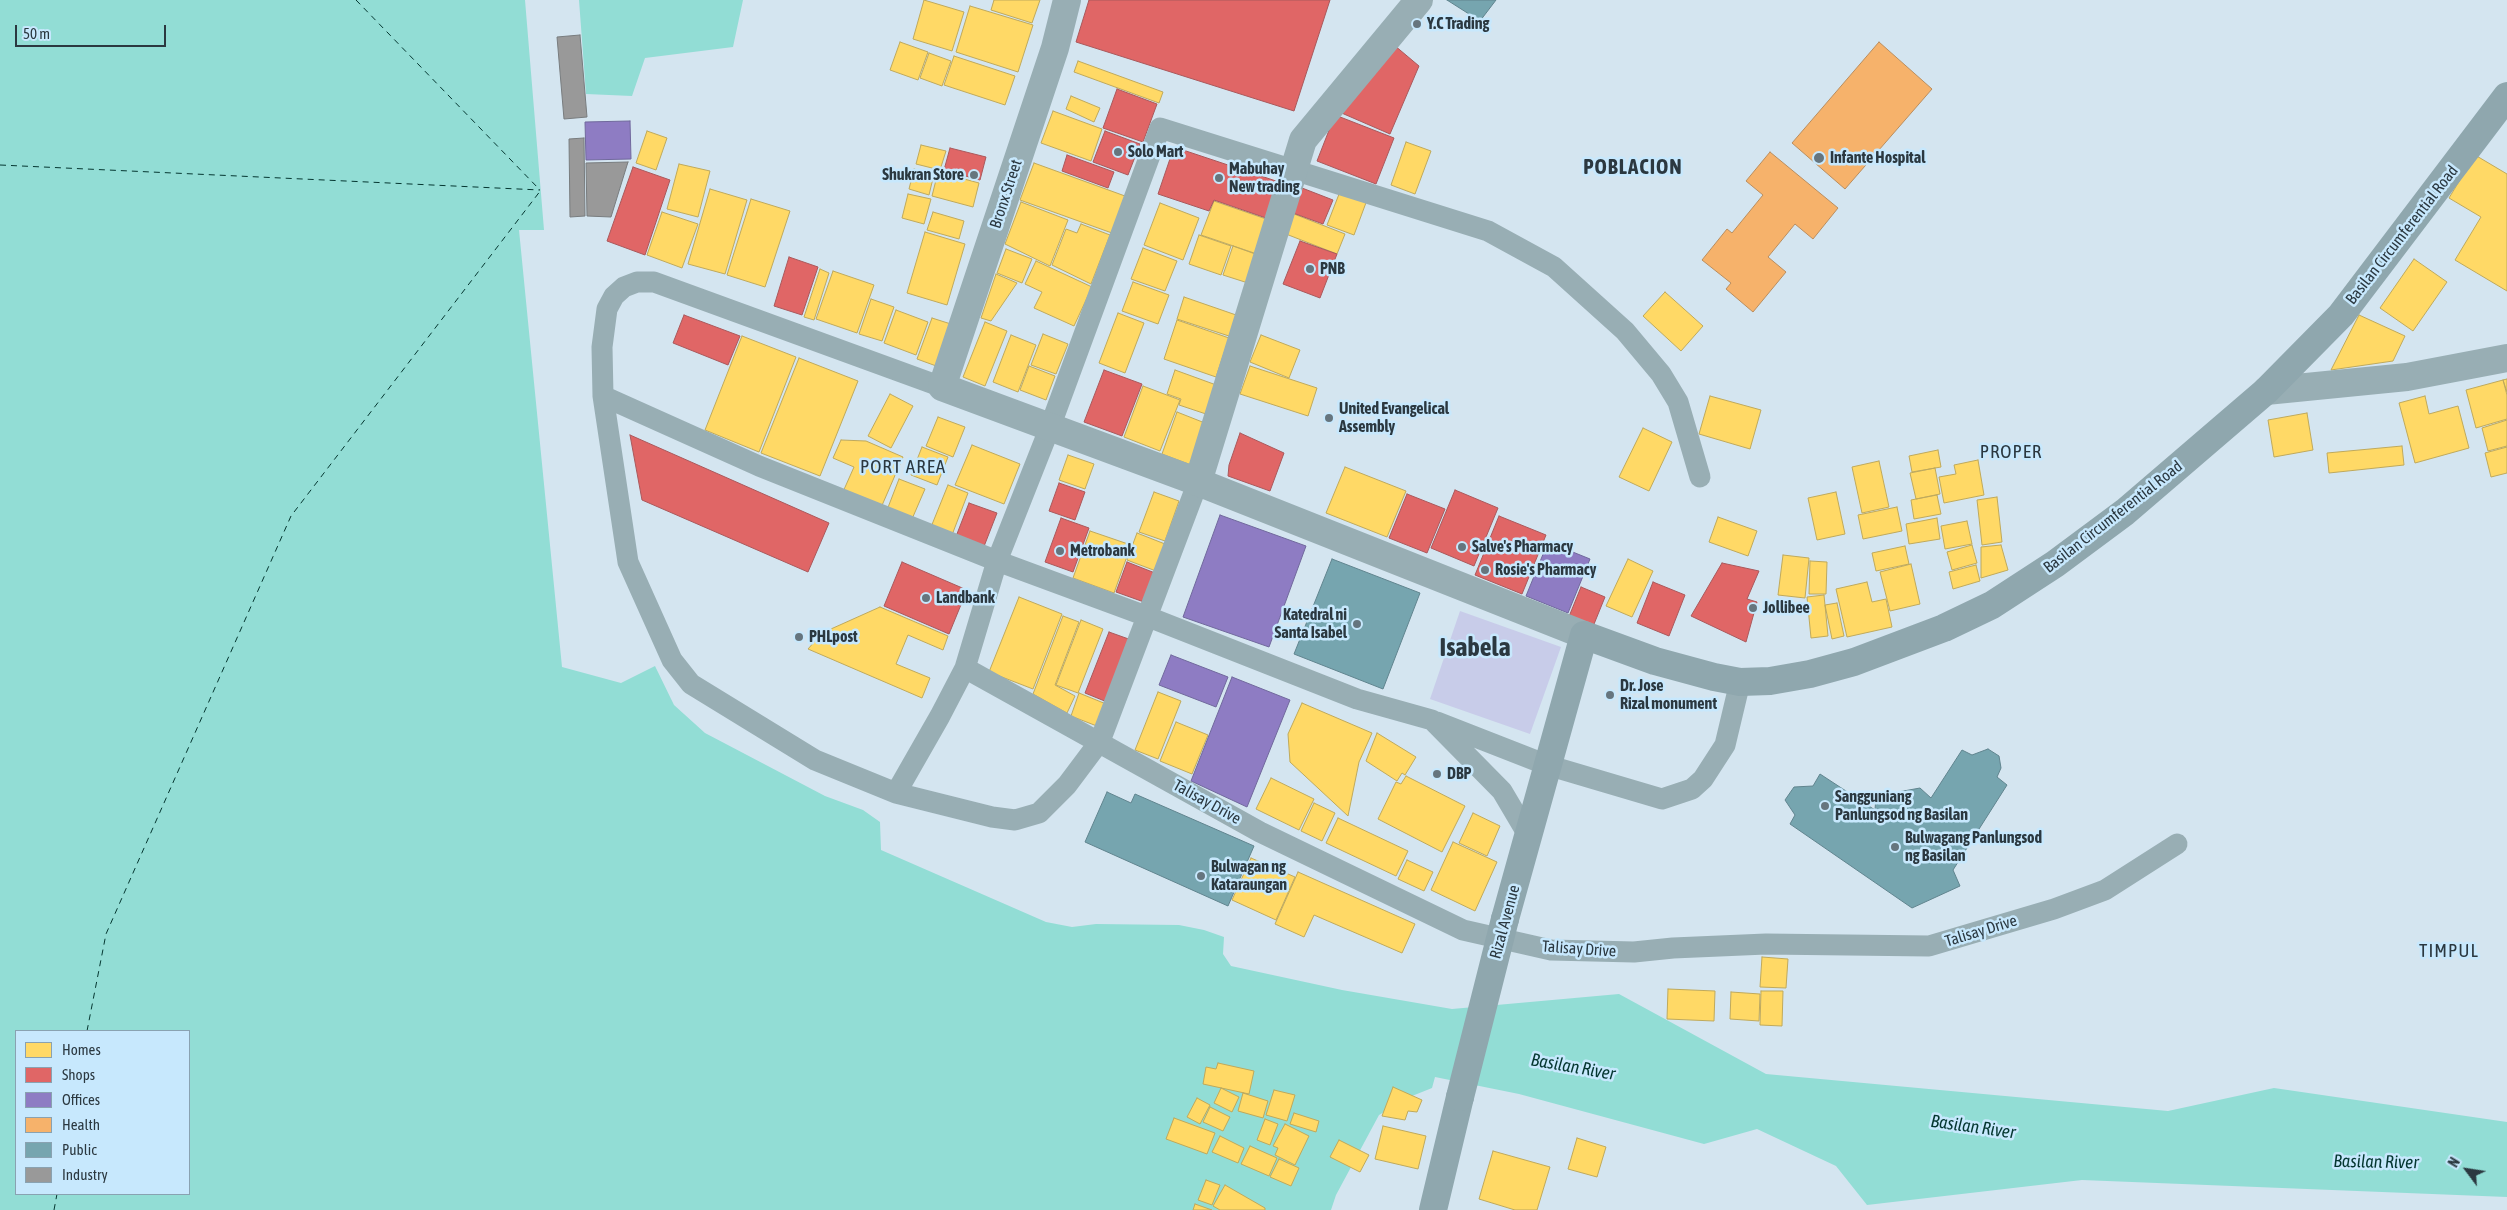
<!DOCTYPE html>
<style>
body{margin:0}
#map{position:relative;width:2507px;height:1210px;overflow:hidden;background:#d4e5f0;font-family:"Asap Condensed",sans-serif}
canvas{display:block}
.legend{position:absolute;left:15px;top:1030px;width:175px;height:165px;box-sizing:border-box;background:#c7e8fd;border:1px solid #89a2b1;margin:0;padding:6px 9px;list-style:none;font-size:15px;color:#2b3840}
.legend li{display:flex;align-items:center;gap:10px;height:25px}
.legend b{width:25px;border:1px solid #89a2b1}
.north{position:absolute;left:2442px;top:1145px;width:50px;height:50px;-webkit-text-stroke:4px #c7e8fd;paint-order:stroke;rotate:301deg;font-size:14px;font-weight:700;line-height:20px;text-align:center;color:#2b3840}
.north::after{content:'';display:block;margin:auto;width:18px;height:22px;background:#2b3840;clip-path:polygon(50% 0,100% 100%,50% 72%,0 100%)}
.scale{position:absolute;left:15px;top:25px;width:151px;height:22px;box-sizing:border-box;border:2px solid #2b3840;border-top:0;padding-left:6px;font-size:15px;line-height:18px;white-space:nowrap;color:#2b3840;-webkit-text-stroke:4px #c7e8fd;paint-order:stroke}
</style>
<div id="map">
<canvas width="2507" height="1210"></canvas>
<ul class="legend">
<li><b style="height:14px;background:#ffd966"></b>Homes</li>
<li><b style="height:14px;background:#e06666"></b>Shops</li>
<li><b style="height:14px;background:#8e7cc3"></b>Offices</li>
<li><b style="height:14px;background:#f6b26b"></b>Health</li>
<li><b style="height:14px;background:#76a5af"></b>Public</li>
<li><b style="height:14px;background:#999"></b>Industry</li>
</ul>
<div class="north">N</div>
<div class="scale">50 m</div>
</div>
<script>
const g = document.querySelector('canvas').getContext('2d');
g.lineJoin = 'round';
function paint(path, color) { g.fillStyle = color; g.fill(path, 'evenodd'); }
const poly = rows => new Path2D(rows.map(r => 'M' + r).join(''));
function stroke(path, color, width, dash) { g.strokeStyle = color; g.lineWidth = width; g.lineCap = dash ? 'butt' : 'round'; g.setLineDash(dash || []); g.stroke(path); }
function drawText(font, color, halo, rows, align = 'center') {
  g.font = font + ' "Asap Condensed",sans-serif'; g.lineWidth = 5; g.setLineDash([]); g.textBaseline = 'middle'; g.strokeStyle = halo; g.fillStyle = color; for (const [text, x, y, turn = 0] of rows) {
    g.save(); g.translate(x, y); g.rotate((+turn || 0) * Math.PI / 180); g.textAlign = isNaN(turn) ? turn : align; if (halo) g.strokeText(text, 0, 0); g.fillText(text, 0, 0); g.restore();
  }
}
const green = poly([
 [1460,611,1561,647,1530,734,1430,699]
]);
const water = poly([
 [0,0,525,0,544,230,519,230,562,667,621,683,655,666,674,705,705,733,825,796,863,810,880,822,881,850,1046,922,1072,927,1096,924,1179,925,1204,930,1224,937,1223,954,1231,966,1342,990,1452,1009,1619,994,1766,1074,2168,1111,2274,1088,2507,1122,2507,1197,2082,1180,1867,1205,1836,1166,1757,1129,1704,1144,1519,1094,1435,1077,1432,1088,1407,1098,1379,1115,1336,1195,1331,1210,0,1210],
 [16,1031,189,1031,189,1194,16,1194],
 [579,0,743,0,733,47,645,58,632,96,586,94]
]);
const homes = poly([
 [924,0,964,12,952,51,913,39,924,0],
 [994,0,1040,0,1032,23,991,10,994,0],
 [970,6,1033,25,1018,72,956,52,970,6],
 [900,42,928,52,918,80,890,70,900,42],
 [929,53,951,61,942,86,920,78,929,53],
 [954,56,1015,76,1005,105,944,85,954,56],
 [1078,61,1163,92,1159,103,1074,72,1078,61],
 [1071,96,1100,108,1094,122,1066,109,1071,96],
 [1053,111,1102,129,1091,161,1041,143,1053,111],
 [647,131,667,138,656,170,636,163,647,131],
 [1406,142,1431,151,1415,194,1391,185,1406,142],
 [921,145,946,151,940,170,916,164,921,145],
 [2475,155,2507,174,2507,291,2455,260,2481,217,2449,198,2475,155],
 [1034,163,1125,196,1112,233,1020,200,1034,163],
 [679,164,710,171,698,217,667,209,679,164],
 [914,169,934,174,929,195,909,189,914,169],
 [938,172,979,183,973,207,932,196,938,172],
 [710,189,747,200,725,274,688,264,710,189],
 [1341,189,1367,200,1354,235,1327,225,1341,189],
 [908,194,931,199,924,224,902,218,908,194],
 [751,199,790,211,765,287,727,275,751,199],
 [1214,201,1269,220,1257,254,1201,235,1214,201],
 [1021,202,1068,220,1050,266,1005,244,1021,202],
 [1160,203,1199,218,1183,260,1144,245,1160,203],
 [662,212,698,224,682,268,647,255,662,212],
 [933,212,964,221,959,239,927,230,933,212],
 [1294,214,1345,234,1337,254,1286,234,1294,214],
 [1081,224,1110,235,1091,284,1052,265,1066,229,1077,233,1081,224],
 [925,232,965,244,947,305,907,293,925,232],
 [1199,235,1231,246,1221,275,1189,264,1199,235],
 [1233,246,1258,255,1248,283,1223,275,1233,246],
 [1143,248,1177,261,1165,291,1131,279,1143,248],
 [1006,249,1032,259,1022,283,997,273,1006,249],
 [2414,259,2447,282,2413,331,2380,308,2414,259],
 [1036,261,1092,287,1074,326,1034,308,1042,292,1025,284,1036,261],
 [820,269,829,273,814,320,804,317,820,269],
 [833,271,874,285,857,333,816,319,833,271],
 [996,274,1017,283,991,321,981,318,996,274],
 [1133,282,1169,295,1158,324,1122,311,1133,282],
 [1665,292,1703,326,1681,351,1643,316,1665,292],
 [1184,297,1239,316,1232,337,1177,319,1184,297],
 [871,299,894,307,882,341,859,334,871,299],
 [896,310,928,322,916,355,884,343,896,310],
 [1118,313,1144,323,1125,373,1099,363,1118,313],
 [2359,315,2405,336,2393,361,2331,370,2359,315],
 [932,318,954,325,939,367,917,359,932,318],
 [1177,320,1229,338,1216,377,1164,359,1177,320],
 [985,322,1007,331,985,386,963,377,985,322],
 [1043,334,1068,344,1056,374,1031,365,1043,334],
 [1011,335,1036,345,1018,392,993,382,1011,335],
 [1261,335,1300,350,1289,378,1250,362,1261,335],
 [742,336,796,357,759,452,705,430,742,336],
 [799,358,858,381,820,476,761,453,799,358],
 [1029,366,1055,376,1046,400,1020,390,1029,366],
 [1250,366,1317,388,1308,416,1240,394,1250,366],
 [1175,370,1219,386,1209,415,1179,405,1181,399,1167,394,1175,370],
 [2507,379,2507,392,2503,380,2507,379],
 [2503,380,2507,395,2507,419,2476,428,2466,390,2503,380],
 [1143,386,1180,400,1160,451,1124,437,1143,386],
 [890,394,913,406,891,448,868,436,890,394],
 [1710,396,1761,410,1750,449,1699,434,1710,396],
 [2425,396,2429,414,2458,406,2469,448,2415,463,2399,403,2425,396],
 [1177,412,1210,425,1194,466,1162,454,1177,412],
 [2307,413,2313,450,2274,457,2268,420,2307,413],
 [938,417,965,427,953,457,926,446,938,417],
 [2507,420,2507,446,2488,451,2482,428,2507,420],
 [1643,428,1672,442,1649,491,1619,477,1643,428],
 [841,440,866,441,903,457,880,510,842,494,854,467,833,458,841,440],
 [972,445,1020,464,1004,504,955,485,972,445],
 [2402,446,2404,465,2329,473,2327,453,2402,446],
 [922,447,948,457,937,485,911,475,922,447],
 [2507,447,2507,473,2491,477,2485,453,2507,447],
 [1938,450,1941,467,1912,472,1909,456,1938,450],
 [1068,455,1094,464,1085,489,1059,480,1068,455],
 [1978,460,1984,495,1944,503,1939,477,1956,474,1954,465,1978,460],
 [1879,461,1889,507,1862,513,1852,467,1879,461],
 [1345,467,1406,491,1387,537,1326,513,1345,467],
 [1935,468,1940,494,1916,499,1910,473,1935,468],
 [899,479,925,489,912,519,887,510,899,479],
 [948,485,968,493,952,535,931,527,948,485],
 [1154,492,1179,501,1165,541,1139,532,1154,492],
 [1836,492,1845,534,1817,540,1808,498,1836,492],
 [1937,495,1941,514,1914,519,1911,500,1937,495],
 [1997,497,2002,542,1982,545,1977,500,1997,497],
 [1897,507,1902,531,1863,539,1858,515,1897,507],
 [1718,517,1757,531,1748,556,1709,542,1718,517],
 [1937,518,1940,539,1909,544,1906,524,1937,518],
 [1967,521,1972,544,1945,549,1941,526,1967,521],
 [1090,531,1131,545,1114,593,1073,578,1090,531],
 [1137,533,1165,544,1156,571,1127,560,1137,533],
 [1972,545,1977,563,1952,570,1947,552,1972,545],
 [2001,545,2008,570,1981,578,1981,547,2001,545],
 [1905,546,1909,564,1876,571,1872,553,1905,546],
 [1783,555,1809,558,1805,598,1778,595,1783,555],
 [1628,559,1653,571,1632,617,1606,606,1628,559],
 [1810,561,1827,562,1826,594,1809,594,1810,561],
 [1911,564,1920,604,1890,611,1880,572,1911,564],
 [1976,565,1980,581,1953,589,1949,572,1976,565],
 [1867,582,1872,602,1886,599,1892,627,1847,637,1836,589,1867,582],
 [1824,595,1828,636,1811,638,1807,597,1824,595],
 [1019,597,1062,614,1033,689,989,672,1019,597],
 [1837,603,1844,636,1832,639,1825,605,1837,603],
 [880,607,948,636,943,650,908,635,896,664,930,678,922,698,808,649,822,633,880,607],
 [1063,616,1079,622,1055,685,1075,696,1067,713,1033,694,1063,616],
 [1081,620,1103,629,1078,693,1056,685,1081,620],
 [1158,692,1181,701,1158,759,1135,750,1158,692],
 [1079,693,1111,706,1102,728,1071,716,1079,693],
 [1302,703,1372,733,1359,762,1348,816,1290,762,1288,734,1302,703],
 [1176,722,1208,735,1192,774,1160,761,1176,722],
 [1377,733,1416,757,1405,775,1402,773,1397,781,1366,761,1377,733],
 [1406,776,1465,806,1442,852,1378,819,1396,782,1401,784,1406,776],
 [1271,778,1314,799,1299,830,1256,809,1271,778],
 [1314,803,1335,813,1322,841,1301,831,1314,803],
 [1473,813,1500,826,1487,856,1459,843,1473,813],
 [1338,818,1408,851,1396,876,1326,843,1338,818],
 [1453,842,1497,862,1475,911,1431,890,1453,842],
 [1251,858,1295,877,1276,920,1232,900,1251,858],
 [1407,860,1433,872,1424,891,1398,879,1407,860],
 [1298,872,1415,924,1402,953,1314,915,1304,937,1275,924,1298,872],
 [1762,957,1788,959,1786,988,1760,987,1762,957],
 [1668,989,1715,991,1714,1021,1667,1019,1668,989],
 [1761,991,1783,991,1782,1026,1760,1025,1761,991],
 [1731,992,1760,994,1759,1021,1730,1019,1731,992],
 [1218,1063,1254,1071,1249,1094,1203,1084,1206,1067,1216,1069,1218,1063],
 [1393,1087,1422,1100,1417,1112,1408,1111,1405,1120,1382,1116,1393,1087],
 [1221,1088,1239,1097,1232,1112,1214,1103,1221,1088],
 [1274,1090,1295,1095,1287,1121,1266,1115,1274,1090],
 [1243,1093,1268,1101,1263,1118,1238,1111,1243,1093],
 [1197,1098,1210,1105,1200,1124,1187,1117,1197,1098],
 [1210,1107,1230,1117,1223,1131,1203,1122,1210,1107],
 [1294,1113,1319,1121,1316,1132,1290,1124,1294,1113],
 [1174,1118,1215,1133,1207,1154,1166,1139,1174,1118],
 [1265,1119,1278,1124,1270,1145,1257,1140,1265,1119],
 [1285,1124,1309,1136,1295,1165,1275,1155,1278,1148,1273,1146,1285,1124],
 [1383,1126,1426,1136,1418,1169,1375,1159,1383,1126],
 [1220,1136,1244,1148,1238,1163,1212,1152,1220,1136],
 [1577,1138,1606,1147,1597,1177,1568,1169,1577,1138],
 [1339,1140,1369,1155,1360,1172,1330,1157,1339,1140],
 [1250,1146,1277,1158,1269,1176,1241,1164,1250,1146],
 [1493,1151,1550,1167,1537,1210,1515,1210,1479,1199,1493,1151],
 [1279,1159,1299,1168,1291,1186,1270,1177,1279,1159],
 [1206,1180,1220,1185,1212,1205,1198,1200,1206,1180],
 [1225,1185,1265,1208,1265,1210,1220,1210,1213,1206,1225,1185],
 [1195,1204,1212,1210,1193,1210,1195,1204]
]);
const shops = poly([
 [1089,0,1330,0,1294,111,1076,42,1089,0],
 [1394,45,1419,66,1390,134,1337,111,1394,45],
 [1117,89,1157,104,1143,142,1103,128,1117,89],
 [1335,115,1394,138,1376,184,1317,161,1335,115],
 [1105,131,1140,144,1128,175,1093,162,1105,131],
 [1174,147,1282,183,1269,219,1214,200,1209,211,1158,194,1174,147],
 [950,148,986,157,980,180,944,170,950,148],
 [1067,155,1114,172,1108,188,1062,171,1067,155],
 [633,167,670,180,645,255,607,241,633,167],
 [1302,188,1333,200,1323,224,1293,213,1302,188],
 [1300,241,1337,254,1320,298,1283,284,1300,241],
 [789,257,818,267,802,315,774,306,789,257],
 [684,315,740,336,728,365,673,343,684,315],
 [1104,370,1142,384,1122,436,1084,422,1104,370],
 [1240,433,1284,453,1270,491,1228,476,1229,465,1240,433],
 [630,435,829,523,808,572,642,500,630,435],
 [1059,483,1085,492,1075,520,1049,511,1059,483],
 [1455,490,1498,508,1474,566,1431,548,1455,490],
 [1407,494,1445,509,1427,553,1389,538,1407,494],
 [969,503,997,513,983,549,955,539,969,503],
 [1499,516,1546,535,1522,594,1475,575,1499,516],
 [1061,518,1089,528,1073,572,1045,562,1061,518],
 [902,562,967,590,949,634,884,606,902,562],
 [1127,562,1155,573,1144,602,1116,592,1127,562],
 [1722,563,1759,571,1747,599,1757,602,1746,642,1691,616,1722,563],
 [1653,582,1685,595,1669,636,1637,623,1653,582],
 [1581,587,1605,597,1592,629,1568,619,1581,587],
 [1109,632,1137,642,1112,704,1085,693,1109,632]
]);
const offices = poly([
 [630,121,631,159,586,160,585,122,630,121],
 [1220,515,1306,546,1269,647,1183,617,1220,515],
 [1548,542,1590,559,1568,613,1526,596,1548,542],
 [1171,655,1228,677,1216,707,1159,685,1171,655],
 [1232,677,1290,700,1247,807,1191,781,1232,677]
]);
const health = poly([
 [1879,42,1932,89,1845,189,1792,143,1879,42],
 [1770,152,1838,208,1813,239,1795,224,1768,257,1786,272,1753,312,1726,289,1731,283,1702,260,1727,229,1732,233,1763,195,1746,181,1770,152]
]);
const public = poly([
 [1447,0,1496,0,1480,21,1447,0],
 [1332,559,1420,593,1383,689,1294,654,1332,559],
 [1988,749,1999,756,2001,768,1997,777,2007,785,1953,870,1960,886,1912,908,1790,824,1795,815,1785,800,1794,787,1813,786,1820,774,1875,810,1876,796,1920,788,1931,798,1962,750,1972,755,1988,749],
 [1107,792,1131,803,1135,794,1254,846,1228,906,1085,842,1107,792]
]);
const industry = poly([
 [580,35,587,117,564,119,557,37,580,35],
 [584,138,585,216,570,217,569,139,584,138],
 [628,162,611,217,587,216,586,163,628,162]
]);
const ferry = poly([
 [356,0,540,190],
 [0,165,540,190],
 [87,1031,106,934,291,516,541,190],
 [54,1210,57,1194]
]);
const minor = poly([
 [942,387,654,282,637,282,624,287,614,296,607,309,602,347,603,396,628,562,672,660,691,684,815,760,896,793,992,817,1015,820,1039,813,1067,785,1100,741,1198,482],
 [603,396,759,466,997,561,1146,616,1357,699,1432,720,1502,791,1528,835],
 [965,668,1260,832,1463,930,1551,950,1634,952,1673,948,1766,944,1929,946,2054,909,2105,890,2177,844],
 [1437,722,1547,765,1662,799,1692,789,1703,779,1725,745,1740,682],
 [896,793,940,716,965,668,997,561,1050,427,1160,128,1488,231,1554,267,1625,331,1661,374,1678,402,1700,477]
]);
const tertiary = poly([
 [1067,0,1055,48,942,387,1198,482,1584,635],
 [2266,391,2407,377,2507,358],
 [1198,482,1303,140,1419,0]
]);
const primary = poly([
 [1505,919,1584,635,1655,661,1714,677,1740,682,1770,681,1810,674,1854,662,1944,628,1992,605,2055,564,2125,512,2266,391,2341,315,2507,96],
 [1433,1210,1460,1097]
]);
const primaryBridge = poly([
 [1460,1097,1505,919]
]);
const markers = [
 [1417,24,5,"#66757e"],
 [1118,152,5,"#66757e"],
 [1819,158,6,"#66757e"],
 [974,175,5,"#66757e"],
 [1219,178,5,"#66757e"],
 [1310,269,5,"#66757e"],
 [1329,418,5,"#66757e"],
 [1462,547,5,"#66757e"],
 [1060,551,5,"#66757e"],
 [1485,570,5,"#66757e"],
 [926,598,5,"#66757e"],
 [1753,608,5,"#66757e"],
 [1357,624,5,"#66757e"],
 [799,637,5,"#66757e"],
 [1610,695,5,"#66757e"],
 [1437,774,5,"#66757e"],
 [1825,806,5,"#66757e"],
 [1895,847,5,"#66757e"],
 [1201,876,5,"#66757e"]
];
const poiNames = [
 ["Y.C Trading",1427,24],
 ["Solo Mart",1128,152],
 ["Infante Hospital",1830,158],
 ["Mabuhay",1229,169],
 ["New trading",1229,187],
 ["Shukran Store",964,175,"right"],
 ["PNB",1320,269],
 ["United Evangelical",1339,409],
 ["Assembly",1339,427],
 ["Salve's Pharmacy",1472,547],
 ["Metrobank",1070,551],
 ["Rosie's Pharmacy",1495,570],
 ["Landbank",936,598],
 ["Jollibee",1763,608],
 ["Katedral ni",1347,615,"right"],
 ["Santa Isabel",1347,633,"right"],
 ["PHLpost",809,637],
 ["Dr. Jose",1620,686],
 ["Rizal monument",1620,704],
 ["DBP",1447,774],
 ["Sangguniang",1835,797],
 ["Panlungsod ng Basilan",1835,815],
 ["Bulwagang Panlungsod",1905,838],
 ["ng Basilan",1905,856],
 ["Bulwagan ng",1211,867],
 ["Kataraungan",1211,885]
];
const streetNames = [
 ["Bronx Street",1006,194,-72],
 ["Basilan Circumferential Road",2402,235,-52],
 ["Basilan Circumferential Road",2113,517,-38],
 ["Talisay Drive",1207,802,29],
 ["Rizal Avenue",1505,922,-75],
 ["Talisay Drive",1981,931,-17],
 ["Talisay Drive",1579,949,4]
];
const waterNames = [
 ["Basilan River",1573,1067,10],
 ["Basilan River",1973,1127,8],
 ["Basilan River",2376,1162,1]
];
const quarterNames = [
 ["PROPER",2011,452],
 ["PORT AREA",903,467],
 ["TIMPUL",2449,951]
];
const districtNames = [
 ["POBLACION",1633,167]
];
const townNames = [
 ["Isabela",1475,648]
];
paint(green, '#c8cce9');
paint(water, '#92ddd5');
paint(homes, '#ffd966');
stroke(homes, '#bfa95b', 1);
paint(shops, '#e06666');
stroke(shops, '#aa585b', 1);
paint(offices, '#8e7cc3');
stroke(offices, '#70689c', 1);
paint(health, '#f6b26b');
stroke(health, '#b98d5e', 1);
paint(public, '#76a5af');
stroke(public, '#60848e', 1);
paint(industry, '#999');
stroke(industry, '#787c7e', 1);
stroke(ferry, '#053731', 1, [6, 5]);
stroke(minor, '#98aeb4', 21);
stroke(tertiary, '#98aeb4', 28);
stroke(primary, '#8fa7ae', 28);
stroke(primaryBridge, '#8fa7ae', 28);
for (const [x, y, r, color] of markers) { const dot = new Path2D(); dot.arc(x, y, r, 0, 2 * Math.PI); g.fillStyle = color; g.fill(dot); stroke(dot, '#c7e8fd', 2); }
drawText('bold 16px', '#2b3840', '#c7e8fd', poiNames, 'left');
drawText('16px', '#2b3840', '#c7e8fd', streetNames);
drawText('italic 18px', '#053731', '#c7e8fd', waterNames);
g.letterSpacing = '1px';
drawText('19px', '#2b3840', '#c7e8fd', quarterNames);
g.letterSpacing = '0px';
g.letterSpacing = '1px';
drawText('bold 21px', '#2b3840', '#c7e8fd', districtNames);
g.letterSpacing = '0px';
drawText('bold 26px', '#2b3840', '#c7e8fd', townNames);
</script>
